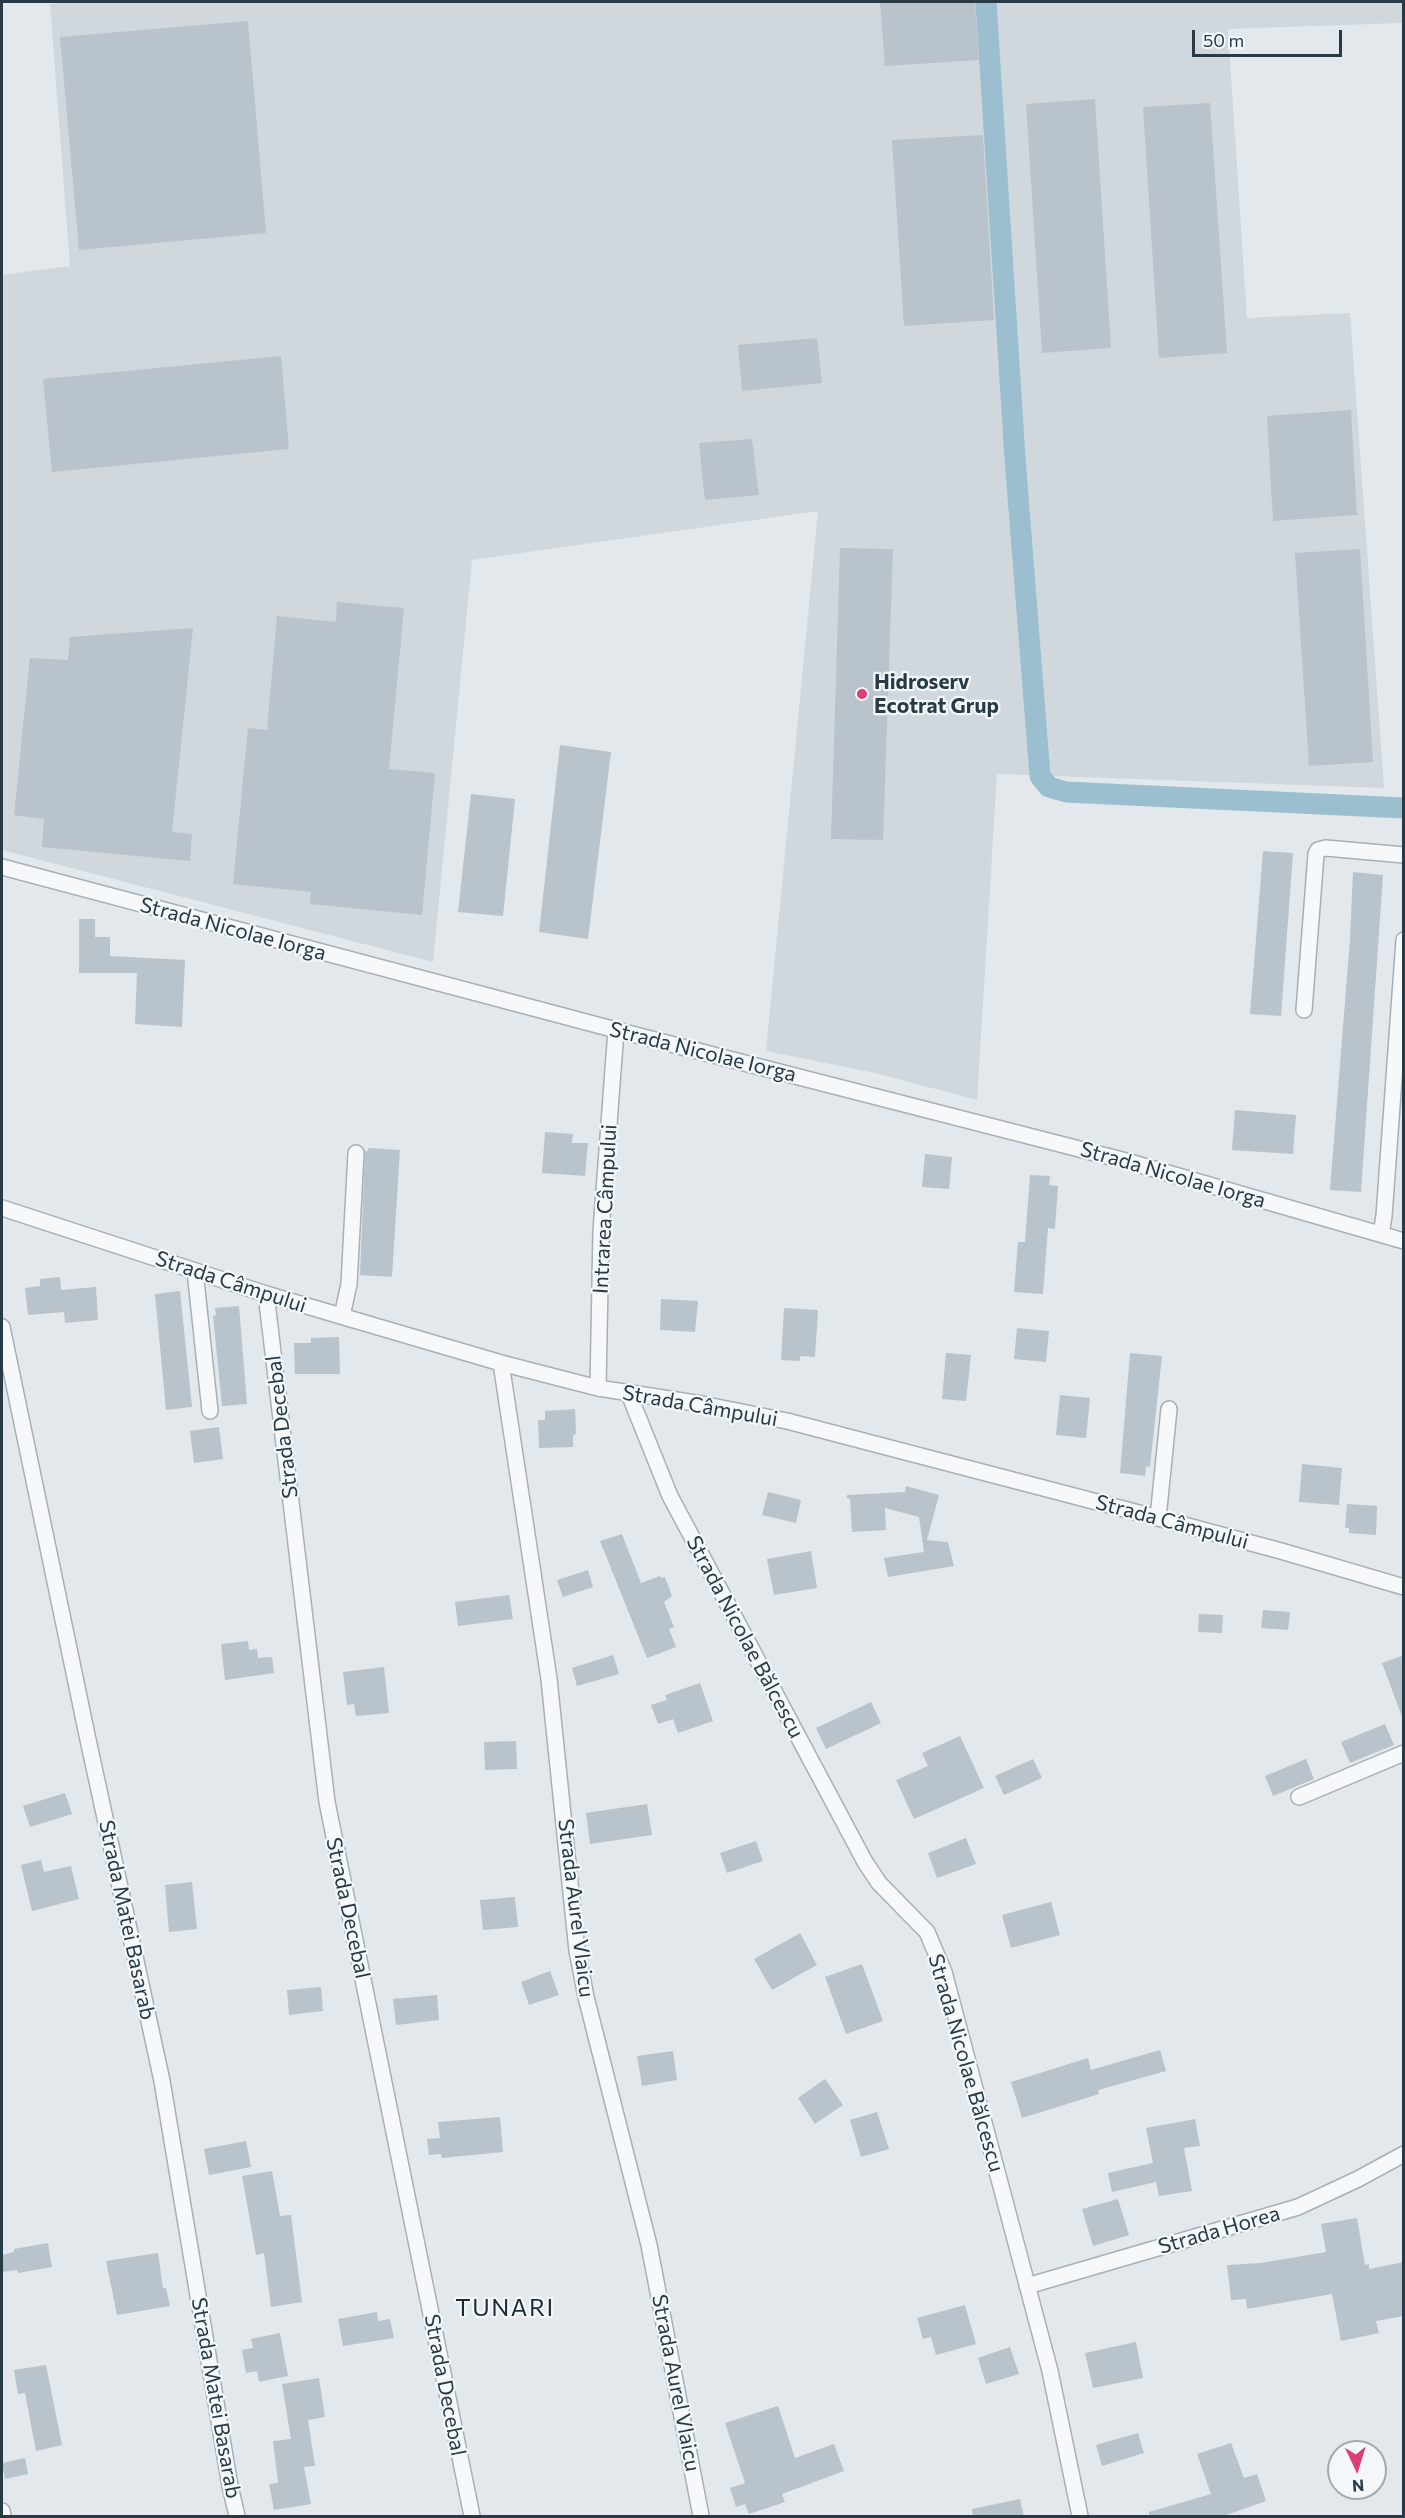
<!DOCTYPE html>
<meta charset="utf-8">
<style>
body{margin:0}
#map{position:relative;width:1405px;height:2518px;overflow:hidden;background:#e3e8ec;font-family:Commissioner,sans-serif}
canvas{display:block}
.frame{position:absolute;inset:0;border:3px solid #283a46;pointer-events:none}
.north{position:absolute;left:1327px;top:2440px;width:60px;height:60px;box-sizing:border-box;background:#f3f7f9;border:2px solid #a2abb1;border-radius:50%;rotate:176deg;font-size:16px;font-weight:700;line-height:24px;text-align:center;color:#283a46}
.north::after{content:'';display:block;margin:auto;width:21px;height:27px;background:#dc3d76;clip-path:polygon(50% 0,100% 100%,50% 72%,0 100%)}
.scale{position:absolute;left:1192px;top:30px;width:150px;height:27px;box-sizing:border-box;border:3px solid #283a46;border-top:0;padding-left:8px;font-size:18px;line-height:21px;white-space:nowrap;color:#283a46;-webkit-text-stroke:4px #f3f7f9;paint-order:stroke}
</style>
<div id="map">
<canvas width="1405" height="2518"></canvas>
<div class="frame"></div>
<div class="north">N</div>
<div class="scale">50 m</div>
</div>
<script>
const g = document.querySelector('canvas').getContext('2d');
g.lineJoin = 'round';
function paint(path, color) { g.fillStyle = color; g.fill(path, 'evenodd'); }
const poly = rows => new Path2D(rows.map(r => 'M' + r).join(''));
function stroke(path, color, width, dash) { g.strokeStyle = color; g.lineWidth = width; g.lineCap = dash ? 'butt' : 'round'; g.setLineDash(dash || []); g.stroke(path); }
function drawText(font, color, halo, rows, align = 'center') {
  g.font = font + ' Commissioner,sans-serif'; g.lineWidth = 4.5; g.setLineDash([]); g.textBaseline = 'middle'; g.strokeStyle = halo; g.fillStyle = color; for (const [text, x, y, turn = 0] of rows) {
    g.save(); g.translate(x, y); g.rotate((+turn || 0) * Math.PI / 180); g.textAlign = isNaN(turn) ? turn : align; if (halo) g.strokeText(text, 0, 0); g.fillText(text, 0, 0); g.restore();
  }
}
const built = poly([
 [78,2,1403,2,1403,23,1228,29,1247,318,1350,313,1384,788,997,774,977,1100,875,1073,766,1051,818,511,472,560,433,962,2,850,2,275,70,266,50,4]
]);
const canal = poly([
 [986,2,1015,458,1040,776,1049,787,1066,792,1404,808]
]);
const building = poly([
 [880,2,975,2,979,60,885,66],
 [248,21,266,233,79,250,60,37],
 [1095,99,1111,348,1042,353,1026,104],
 [1210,103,1227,353,1159,358,1143,107],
 [983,135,994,320,904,326,892,140],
 [817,338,822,383,742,391,738,345],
 [281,356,289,449,52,472,43,379],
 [1351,410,1357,515,1273,521,1267,416],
 [752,439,759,495,705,500,699,443],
 [840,548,893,549,883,840,831,839],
 [1360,549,1373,762,1309,766,1295,553],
 [337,602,404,608,389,769,435,773,422,915,310,904,311,892,233,884,248,728,267,730,277,616,336,622],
 [193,628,172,832,192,834,190,861,42,847,44,819,14,815,30,658,68,660,70,637],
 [560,745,611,752,588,939,539,932],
 [471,794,515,799,503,916,458,912],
 [1263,851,1293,853,1281,1016,1250,1014],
 [1353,872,1383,875,1361,1192,1330,1190,1350,939],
 [79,919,95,919,95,937,110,937,110,956,185,960,182,1027,135,1024,137,973,79,973],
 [1235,1110,1296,1115,1293,1154,1232,1150],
 [545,1132,573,1134,572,1143,588,1143,585,1176,542,1173],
 [368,1148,400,1150,392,1277,360,1275,365,1151,368,1151],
 [925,1154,952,1157,949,1189,922,1187],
 [1030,1175,1050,1176,1049,1185,1058,1186,1055,1229,1048,1228,1043,1294,1014,1292,1018,1242,1025,1242],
 [60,1277,61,1290,96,1287,98,1320,65,1323,64,1312,28,1315,25,1288,40,1286,40,1279],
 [180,1291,192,1407,166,1410,155,1294],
 [661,1299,698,1301,695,1332,660,1330],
 [239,1306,247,1404,222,1406,213,1316,216,1315,215,1308],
 [784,1308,818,1310,815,1357,800,1356,800,1361,781,1360],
 [1017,1328,1049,1331,1046,1362,1014,1359],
 [339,1337,340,1374,295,1374,294,1343,311,1343,311,1338],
 [946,1353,971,1355,966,1401,942,1399],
 [1130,1353,1162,1356,1150,1467,1146,1466,1145,1476,1120,1473],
 [1060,1395,1090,1398,1086,1438,1056,1435],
 [575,1409,576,1434,573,1435,573,1447,539,1448,538,1420,545,1420,545,1411],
 [219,1427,223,1459,194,1463,190,1431],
 [1302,1464,1342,1468,1339,1505,1299,1502],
 [906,1486,939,1495,927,1540,948,1542,954,1566,888,1577,884,1558,924,1552,919,1517,885,1508,886,1530,852,1532,850,1499,847,1498,847,1495,905,1492],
 [768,1492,801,1500,796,1523,762,1515],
 [1347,1504,1377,1506,1376,1535,1349,1533,1349,1528,1345,1528],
 [622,1534,641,1583,660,1576,661,1578,665,1577,672,1596,664,1602,674,1627,669,1629,676,1647,647,1658,600,1541],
 [811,1551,817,1588,774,1595,767,1559],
 [588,1570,593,1587,563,1597,557,1580],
 [509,1595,513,1619,458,1626,455,1602],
 [1263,1610,1290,1612,1288,1630,1261,1628],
 [1199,1614,1223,1615,1222,1633,1198,1632],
 [248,1641,249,1650,257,1649,258,1658,272,1657,274,1673,225,1680,221,1644],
 [613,1655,619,1674,577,1686,572,1668],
 [1404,1655,1404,1717,1402,1717,1382,1663],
 [384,1667,389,1713,356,1716,354,1704,347,1705,343,1672],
 [700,1683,713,1721,678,1733,673,1719,658,1724,651,1705,667,1700,665,1695],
 [871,1702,881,1723,826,1749,816,1728],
 [1385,1724,1394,1745,1350,1763,1341,1742],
 [960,1736,984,1788,914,1819,896,1780,928,1766,922,1753],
 [516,1741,517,1769,485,1770,484,1742],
 [1033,1759,1042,1778,1004,1795,995,1776],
 [1306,1759,1314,1779,1273,1796,1265,1776],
 [65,1793,72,1814,30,1827,23,1806],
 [647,1804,652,1835,590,1844,586,1813],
 [966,1838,976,1864,937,1878,928,1853],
 [756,1841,763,1861,727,1873,720,1853],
 [41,1860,44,1872,71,1866,79,1899,32,1911,21,1865],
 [192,1882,197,1929,169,1932,165,1885],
 [515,1897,518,1927,483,1930,480,1900],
 [1051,1902,1060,1935,1011,1948,1002,1915],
 [800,1933,817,1965,772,1990,754,1959],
 [862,1964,883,2021,846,2034,825,1977],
 [550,1971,559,1995,529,2005,521,1982],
 [321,1987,323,2011,289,2015,287,1990],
 [437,1995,439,2020,396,2025,393,1999],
 [1160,2050,1166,2071,1098,2090,1099,2094,1022,2118,1011,2082,1088,2058,1091,2070],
 [673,2051,677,2080,642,2086,637,2056],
 [825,2079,843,2105,815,2124,798,2098],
 [877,2112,889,2149,861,2157,850,2120],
 [500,2117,503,2152,442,2158,441,2154,429,2155,427,2139,440,2138,438,2122],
 [1195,2119,1200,2146,1184,2148,1192,2191,1159,2196,1156,2182,1112,2192,1108,2173,1153,2163,1146,2128],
 [246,2141,251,2167,209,2175,204,2149],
 [272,2171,280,2216,291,2215,302,2302,271,2307,264,2253,256,2255,242,2176],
 [1118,2199,1129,2235,1093,2246,1082,2209],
 [1357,2218,1365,2265,1369,2264,1369,2269,1404,2262,1404,2316,1376,2321,1379,2333,1341,2341,1332,2294,1247,2309,1246,2299,1231,2300,1227,2265,1261,2263,1326,2252,1321,2224],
 [48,2243,52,2267,18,2273,17,2270,2,2272,2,2255,14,2252,14,2249],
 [158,2253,163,2288,166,2288,170,2306,117,2315,106,2261],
 [965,2305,976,2344,936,2355,931,2337,923,2339,917,2318],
 [377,2312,378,2321,390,2319,394,2338,343,2346,338,2319],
 [280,2333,288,2376,259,2382,257,2371,246,2373,242,2350,253,2348,251,2339],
 [1136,2342,1143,2378,1093,2388,1085,2353],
 [1010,2347,1019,2374,986,2384,978,2358],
 [46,2365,62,2445,36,2451,25,2393,18,2394,14,2370],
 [319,2378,325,2417,308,2420,315,2466,304,2467,311,2504,274,2510,269,2484,278,2483,273,2441,291,2439,282,2384],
 [778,2406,795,2458,834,2444,844,2471,782,2494,785,2502,749,2514,745,2504,736,2507,730,2488,745,2483,725,2423],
 [1138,2433,1144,2453,1102,2466,1096,2445],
 [1231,2443,1244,2478,1257,2474,1266,2501,1221,2517,1149,2517,1149,2512,1211,2494,1197,2454],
 [25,2458,28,2474,5,2479,2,2463],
 [1020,2499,1024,2517,973,2517,972,2509]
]);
const street = poly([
 [2,867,616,1030,1126,1161,1404,1241],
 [1304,1010,1316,854,1318,850,1326,848,1404,855],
 [2,1208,266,1294,501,1363,598,1388,702,1404,787,1421,1158,1518,1281,1551,1404,1587],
 [1381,1234,1384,1216,1404,940],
 [195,1271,210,1411],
 [266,1294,327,1802,472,2516],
 [342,1316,349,1284,356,1153],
 [2,1327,87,1735,162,2081,230,2486,237,2516],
 [501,1363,549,1679,577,1951,586,1997,649,2245,701,2516],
 [598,1388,601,1231,616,1030],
 [629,1394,670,1496,865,1862,879,1883,927,1932,944,1972,1050,2371,1080,2516],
 [1158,1518,1169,1409],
 [1299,1797,1404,1753],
 [1027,2286,1298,2207,1358,2179,1404,2154],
 [2,2511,3,2516]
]);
const markers = [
 [862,694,6,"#dc3d76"]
];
const poiNames = [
 ["Hidroserv",874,682],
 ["Ecotrat Grup",874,706]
];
const streetNames = [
 ["Strada Nicolae Iorga",233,929,15],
 ["Strada Nicolae Iorga",703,1052,14],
 ["Strada Nicolae Iorga",1173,1175,16],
 ["Intrarea Câmpului",605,1209,-87],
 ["Strada Câmpului",231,1282,18],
 ["Strada Câmpului",700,1406,10],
 ["Strada Decebal",282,1427,-97],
 ["Strada Câmpului",1172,1522,15],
 ["Strada Nicolae Bălcescu",745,1637,62],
 ["Strada Decebal",348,1908,78],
 ["Strada Aurel Vlaicu",576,1908,83],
 ["Strada Matei Basarab",127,1920,78],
 ["Strada Nicolae Bălcescu",966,2063,74],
 ["Strada Horea",1219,2230,-16],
 ["Strada Aurel Vlaicu",676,2383,79],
 ["Strada Decebal",445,2385,79],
 ["Strada Matei Basarab",216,2398,80]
];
const quarterNames = [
 ["TUNARI",505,2308]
];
paint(built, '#d0d8de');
stroke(canal, '#9bbfcf', 21);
paint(building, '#b9c3cb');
stroke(street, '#a7b0b7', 18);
stroke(street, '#f6f8fa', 15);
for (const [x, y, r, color] of markers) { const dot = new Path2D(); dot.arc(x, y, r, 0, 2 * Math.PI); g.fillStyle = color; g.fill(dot); stroke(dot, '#f3f7f9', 2); }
drawText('bold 21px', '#283a46', '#f3f7f9', poiNames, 'left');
drawText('21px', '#283a46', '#f3f7f9', streetNames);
g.letterSpacing = '1.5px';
drawText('24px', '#1b2a37', '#f3f7f9', quarterNames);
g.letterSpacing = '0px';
</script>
